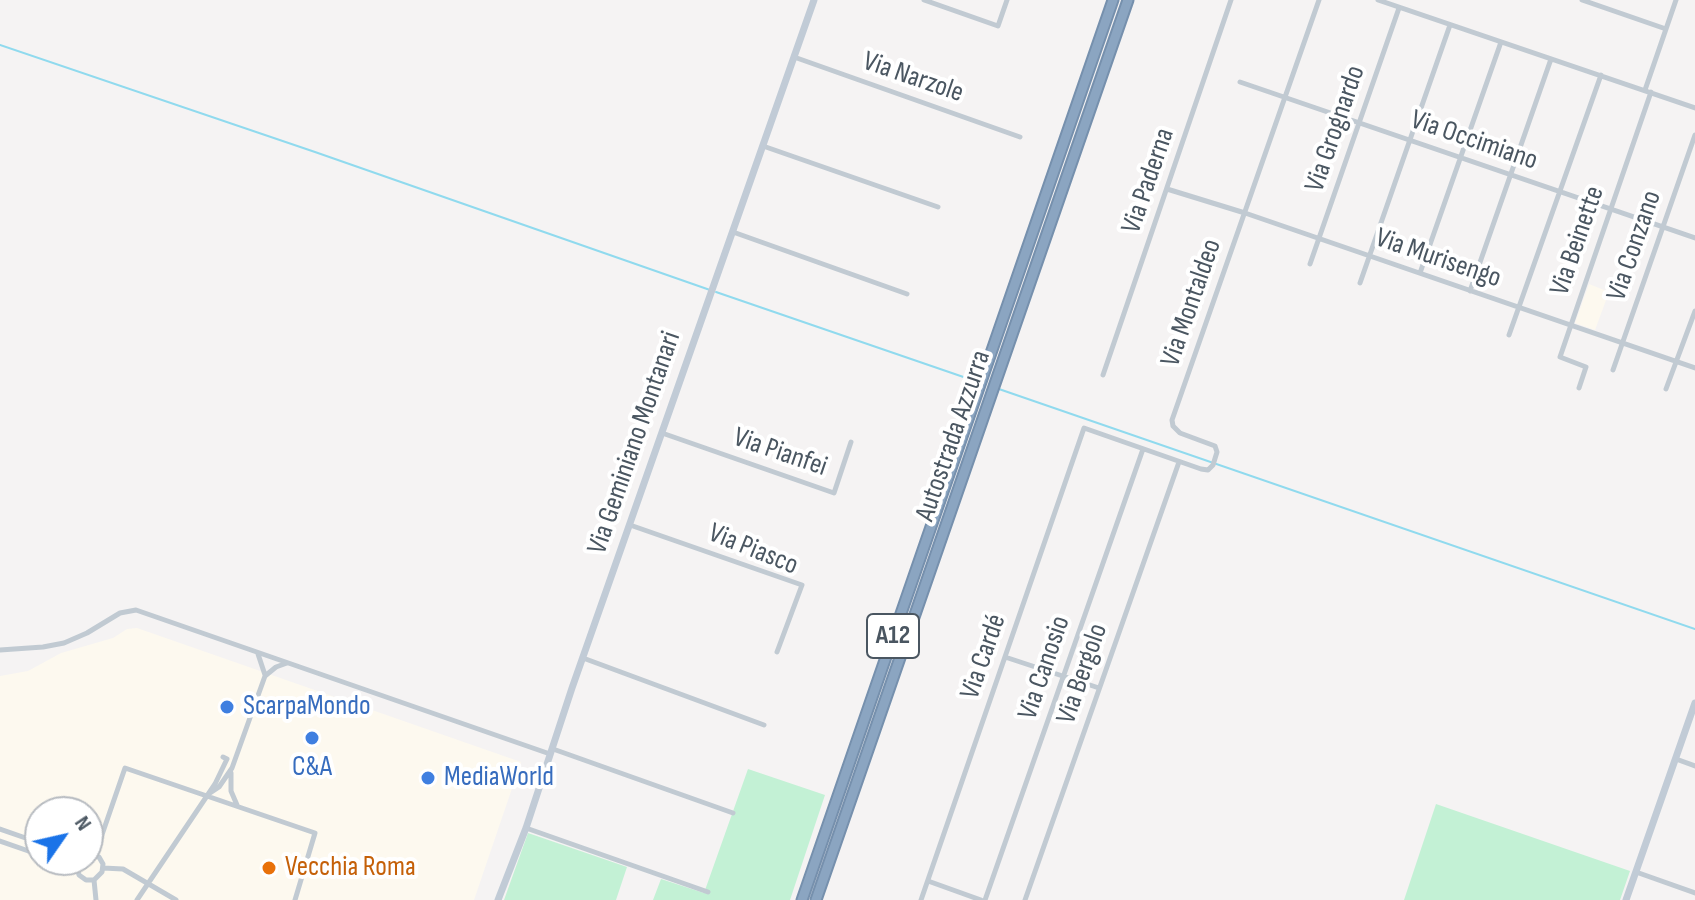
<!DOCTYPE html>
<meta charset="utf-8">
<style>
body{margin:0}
#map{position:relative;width:1695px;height:900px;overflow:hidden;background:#f5f3f3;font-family:"Sofia Sans Condensed",sans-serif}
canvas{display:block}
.north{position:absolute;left:24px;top:796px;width:80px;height:80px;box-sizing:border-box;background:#fff;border:2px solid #b7bbc0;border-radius:50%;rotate:56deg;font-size:22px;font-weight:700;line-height:32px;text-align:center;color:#4a5661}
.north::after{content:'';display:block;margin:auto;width:28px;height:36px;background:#1a73e8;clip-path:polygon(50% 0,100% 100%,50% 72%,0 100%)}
</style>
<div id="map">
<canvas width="1695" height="900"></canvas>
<div class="north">N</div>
</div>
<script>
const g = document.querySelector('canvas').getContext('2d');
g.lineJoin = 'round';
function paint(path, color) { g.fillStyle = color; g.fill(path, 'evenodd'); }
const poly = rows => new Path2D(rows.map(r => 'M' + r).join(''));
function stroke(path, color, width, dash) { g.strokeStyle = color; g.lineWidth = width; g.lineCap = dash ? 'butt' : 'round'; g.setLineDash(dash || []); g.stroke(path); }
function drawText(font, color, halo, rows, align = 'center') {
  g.font = font + ' "Sofia Sans Condensed",sans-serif'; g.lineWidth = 8; g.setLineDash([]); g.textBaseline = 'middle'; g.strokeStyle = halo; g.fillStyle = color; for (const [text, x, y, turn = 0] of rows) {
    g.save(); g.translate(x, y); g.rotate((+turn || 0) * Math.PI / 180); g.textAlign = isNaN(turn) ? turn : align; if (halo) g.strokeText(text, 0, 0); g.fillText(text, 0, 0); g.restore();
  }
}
const commercial = poly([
 [1589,284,1609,292,1595,330,1575,323],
 [137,628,521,762,474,900,0,900,0,676,28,671,61,653,113,638,127,629],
 [40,812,88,812,88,860,40,860]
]);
const green = poly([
 [748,769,825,795,790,900,653,900,661,879,704,893],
 [1436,804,1630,871,1620,900,1404,900],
 [528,833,627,867,616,900,504,900]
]);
const stream = poly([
 [0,45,315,152,710,290],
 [716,292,978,382],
 [996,388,1695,629]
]);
const street = poly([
 [924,0,998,26,1007,0],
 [1378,0,1695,108],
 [1582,0,1666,29],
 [794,57,1020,137],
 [1240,82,1695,238],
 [1645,90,1676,0],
 [763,146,938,207],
 [1167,189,1245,213,1695,368],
 [733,232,907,294],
 [1310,264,1399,8],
 [1420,273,1501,42],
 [1360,283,1450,25],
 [1470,291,1551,59],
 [1509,335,1601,75],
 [1613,370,1695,135],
 [1103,375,1231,0],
 [1579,388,1586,367,1560,357,1651,92],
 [1666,389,1695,311],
 [662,433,834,493,851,442],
 [630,525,802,585,777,652],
 [0,650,43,647,64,643,87,633,120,613,136,610,550,754],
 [258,654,265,675],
 [1005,657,1099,688],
 [583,658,764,725],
 [553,749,733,813],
 [1676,759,1695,766],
 [231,773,231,791,237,805],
 [207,795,219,787,232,768,265,676,276,667,287,663],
 [526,828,708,892],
 [0,829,40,843],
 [0,841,40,855],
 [88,854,99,857,103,864,102,872,94,880],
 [95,855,125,768,315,833,295,900],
 [54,860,76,867],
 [78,860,77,867,79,875,86,880,94,880],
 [103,868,123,869,176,900],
 [1636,872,1695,893],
 [94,880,96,900],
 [928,881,981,900],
 [137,900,215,784,227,759,223,757],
 [921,900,1084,428,1201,469,1208,470,1213,465,1217,452,1215,446,1180,433,1173,426,1172,420,1319,0],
 [985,900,1143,449],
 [1025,900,1179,462]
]);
const secondary = poly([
 [498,900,526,828,572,688,814,0],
 [1626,900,1695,703]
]);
const highway = poly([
 [802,900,1113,0],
 [816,900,1128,0]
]);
const markers = [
 [227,707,8,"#3f7fe0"],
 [312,738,8,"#3f7fe0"],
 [428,778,8,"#3f7fe0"],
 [269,868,8,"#e8710a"]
];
const shields = [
 [893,636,52]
];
const shieldNames = [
 ["A12",893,636]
];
const streetNames = [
 ["Via Narzole",913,78,19],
 ["Via Grognardo",1336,129,-71],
 ["Via Occimiano",1474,141,19],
 ["Via Paderna",1149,181,-71],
 ["Via Beinette",1578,241,-71],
 ["Via Conzano",1635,246,-71],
 ["Via Murisengo",1438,259,19],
 ["Via Montaldeo",1192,303,-71],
 ["Autostrada Azzurra",954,436,-71],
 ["Via Geminiano Montanari",635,443,-71],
 ["Via Pianfei",780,453,19],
 ["Via Piasco",753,550,22],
 ["Via Cardé",984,657,-71],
 ["Via Canosio",1045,668,-71],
 ["Via Bergolo",1083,674,-71]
];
const shopNames = [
 ["ScarpaMondo",243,707],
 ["C&A",312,768,"center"],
 ["MediaWorld",444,778]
];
const foodNames = [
 ["Vecchia Roma",285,868]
];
paint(commercial, '#fdf9ef');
paint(green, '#c3f1d5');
stroke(stream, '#90daee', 2);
stroke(highway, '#7690ad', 13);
stroke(street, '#c1cad2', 5);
stroke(secondary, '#c1cbd6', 7);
stroke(highway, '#8ba5c1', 9);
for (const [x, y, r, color] of markers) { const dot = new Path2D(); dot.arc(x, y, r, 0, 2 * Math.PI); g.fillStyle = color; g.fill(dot); stroke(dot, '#fff', 3); }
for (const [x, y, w] of shields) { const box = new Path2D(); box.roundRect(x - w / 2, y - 22, w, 44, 6); g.fillStyle = '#fff'; g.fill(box); stroke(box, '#4a5661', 2); }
drawText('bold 26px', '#4a5661', null, shieldNames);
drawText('28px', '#4a5661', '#fff', streetNames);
drawText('28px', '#366cbe', '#fff', shopNames, 'left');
drawText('28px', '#c56008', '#fff', foodNames, 'left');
</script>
